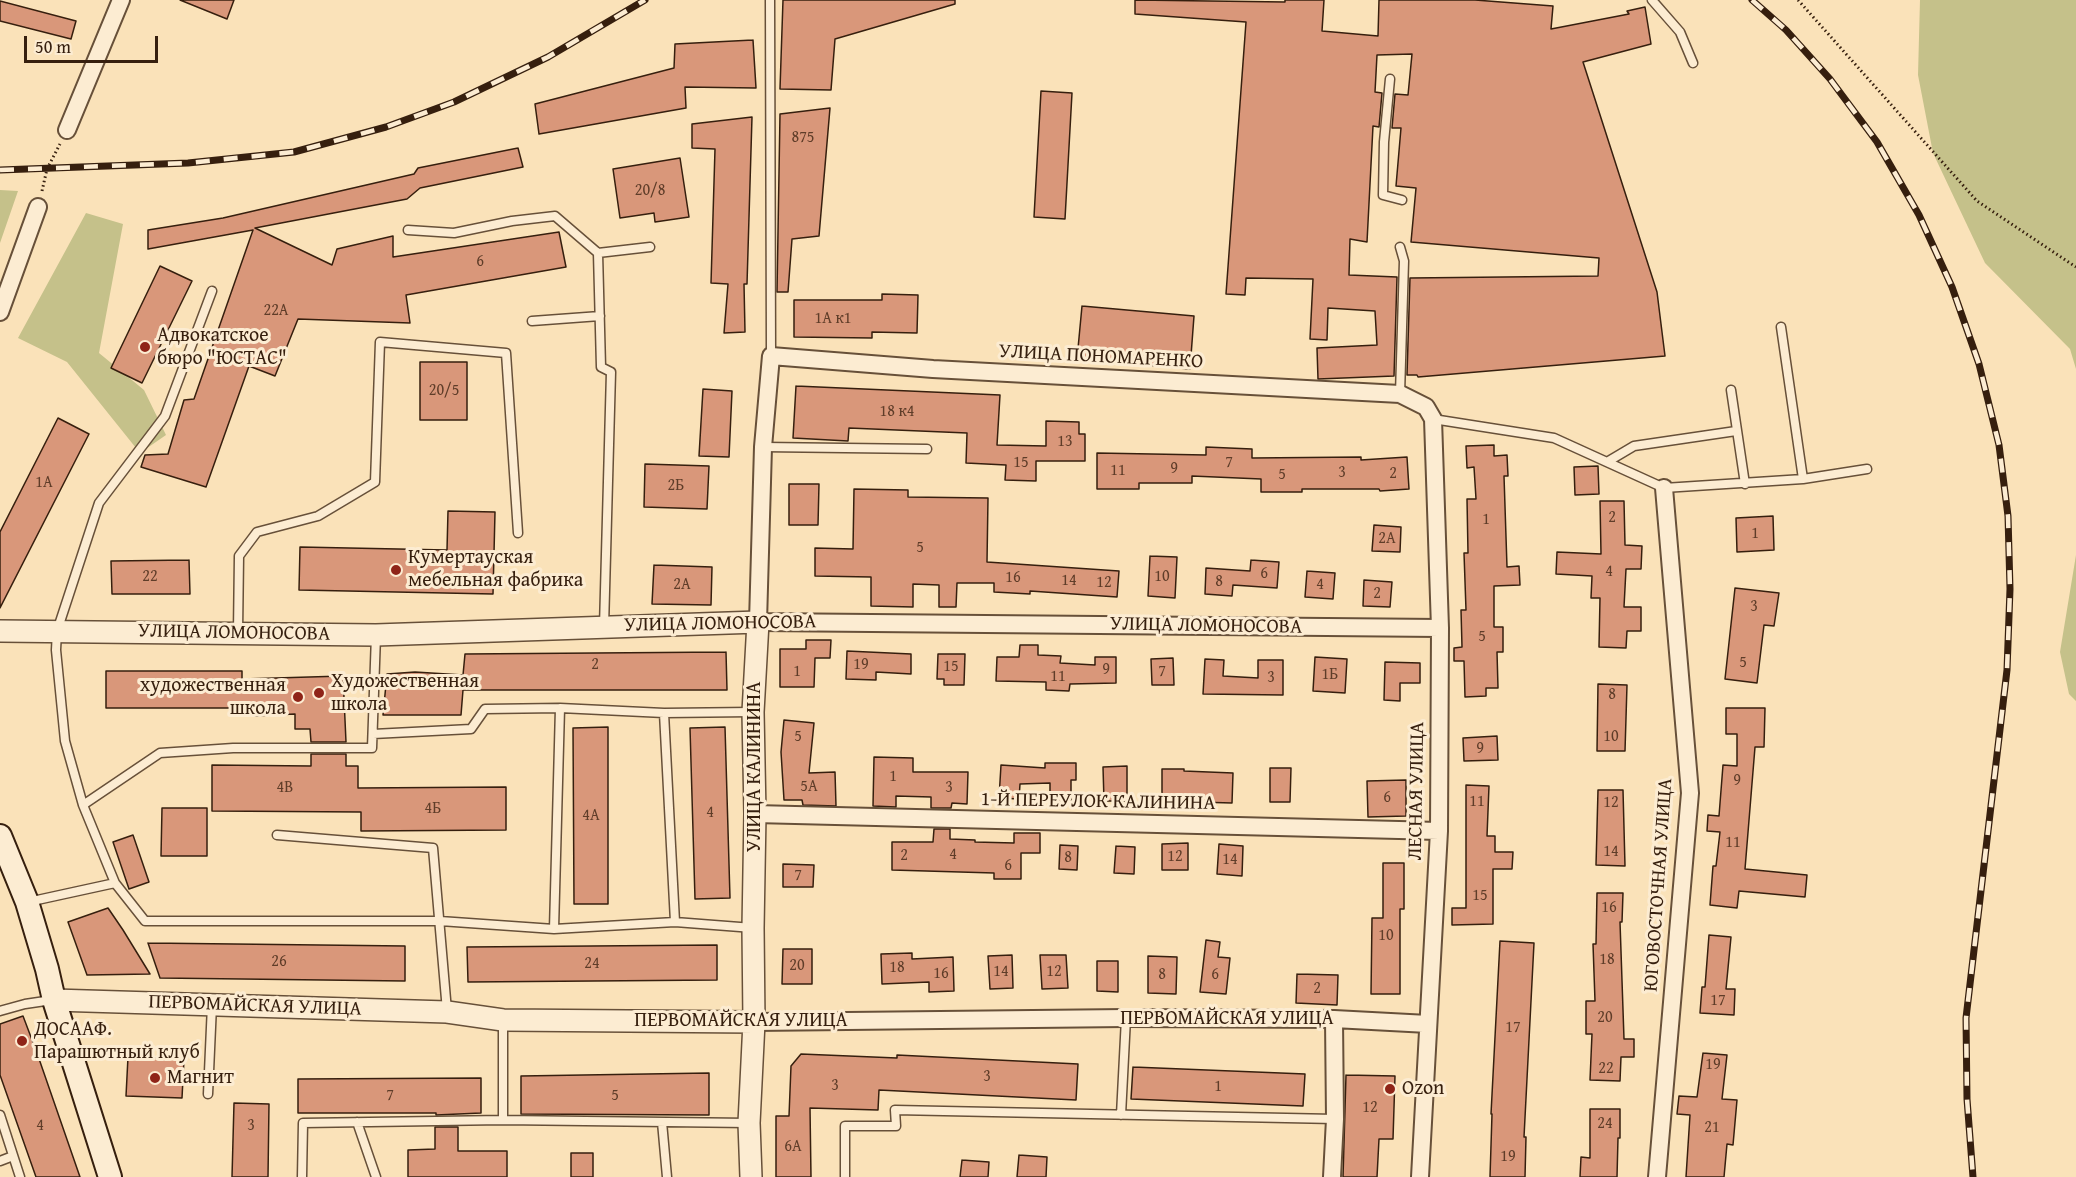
<!DOCTYPE html>
<meta charset="utf-8">
<style>
body{margin:0}
#map{position:relative;width:2076px;height:1177px;overflow:hidden;background:#fae2b9;font-family:"Gentium Book Plus",serif}
canvas{display:block}
.scale{position:absolute;left:24px;top:36px;width:134px;height:27px;box-sizing:border-box;border:3px solid #361f0e;border-top:0;padding-left:8px;font-size:18px;line-height:21px;white-space:nowrap;color:#361f0e;-webkit-text-stroke:4px #fcecd2;paint-order:stroke}
</style>
<div id="map">
<canvas width="2076" height="1177"></canvas>
<div class="scale">50 m</div>
</div>
<script>
const g = document.querySelector('canvas').getContext('2d');
g.lineJoin = 'round';
function paint(path, color) { g.fillStyle = color; g.fill(path, 'evenodd'); }
const poly = rows => new Path2D(rows.map(r => 'M' + r).join(''));
function stroke(path, color, width, dash) { g.strokeStyle = color; g.lineWidth = width; g.lineCap = dash ? 'butt' : 'round'; g.setLineDash(dash || []); g.stroke(path); }
function drawText(font, color, halo, rows, align = 'center') {
  g.font = font + ' "Gentium Book Plus",serif'; g.lineWidth = 6; g.setLineDash([]); g.textBaseline = 'middle'; g.strokeStyle = halo; g.fillStyle = color; for (const [text, x, y, turn = 0] of rows) {
    g.save(); g.translate(x, y); g.rotate((+turn || 0) * Math.PI / 180); g.textAlign = isNaN(turn) ? turn : align; if (halo) g.strokeText(text, 0, 0); g.fillText(text, 0, 0); g.restore();
  }
}
const green = poly([
 [1920,0,2076,0,2076,369,2070,349,1985,263,1933,153,1918,75],
 [0,190,18,191,0,243],
 [86,213,123,224,99,353,144,390,166,435,140,453,67,362,18,338],
 [2076,555,2076,701,2069,694,2060,652]
]);
const building = poly([
 [180,0,234,0,227,19,180,0],
 [783,0,955,0,955,4,835,39,831,90,780,89,783,0],
 [1135,0,1285,2,1285,0,1324,0,1322,31,1378,36,1379,0,1475,0,1553,6,1551,29,1629,14,1627,11,1645,7,1651,44,1583,62,1657,292,1665,356,1418,377,1417,375,1407,375,1410,278,1598,276,1599,258,1411,242,1416,188,1396,186,1401,128,1392,128,1395,94,1408,95,1412,54,1377,55,1375,92,1382,93,1379,127,1373,126,1367,242,1350,239,1349,275,1397,277,1394,376,1318,379,1317,348,1377,345,1375,311,1328,308,1327,340,1310,339,1313,279,1246,278,1245,295,1226,294,1246,22,1135,14,1135,0],
 [0,1,76,21,71,39,0,21,0,1],
 [753,40,756,88,685,87,686,108,539,134,535,104,674,68,675,44,753,40],
 [1041,91,1072,93,1065,219,1034,217,1041,91],
 [830,108,819,236,792,239,788,292,777,292,780,114,830,108],
 [752,117,747,284,744,284,745,332,724,333,728,284,711,283,715,149,692,148,692,124,752,117],
 [518,148,523,167,420,188,407,199,255,228,332,265,337,249,393,236,393,257,559,232,566,267,406,295,410,323,298,319,275,376,249,366,206,487,141,467,145,455,168,454,184,400,194,399,253,230,148,249,148,230,223,218,414,174,418,168,518,148],
 [680,158,689,217,655,222,654,213,620,218,613,169,680,158],
 [160,266,192,281,142,383,111,368,160,266],
 [882,294,918,295,917,333,872,332,872,338,794,337,794,300,882,300,882,294],
 [1082,306,1194,316,1190,369,1077,359,1082,306],
 [420,362,467,362,467,420,420,420,420,362],
 [796,386,1000,395,997,445,1046,446,1046,421,1079,422,1079,434,1085,434,1085,461,1036,461,1036,481,1005,480,1006,465,966,463,967,433,849,428,848,441,793,438,796,386],
 [703,389,732,391,729,457,699,456,703,389],
 [58,418,89,434,0,608,0,532,58,418],
 [1494,445,1494,456,1507,455,1508,476,1504,476,1507,567,1519,566,1520,585,1494,586,1494,627,1503,627,1503,652,1497,652,1498,688,1486,688,1486,696,1465,697,1464,661,1454,661,1454,648,1462,647,1461,610,1466,610,1464,553,1468,553,1467,499,1476,499,1474,467,1467,468,1466,446,1494,445],
 [1206,447,1252,449,1252,458,1361,457,1361,460,1407,457,1409,489,1380,491,1379,489,1302,489,1302,492,1261,492,1261,479,1192,476,1192,483,1139,483,1139,489,1097,489,1097,453,1206,455,1206,447],
 [645,464,709,466,707,509,644,507,645,464],
 [1598,466,1599,494,1575,495,1574,467,1598,466],
 [789,484,819,484,818,525,789,525,789,484],
 [854,489,908,490,908,497,988,498,987,562,1119,571,1117,597,1030,591,1030,594,994,592,994,583,957,583,956,607,939,607,939,585,913,584,913,607,871,606,871,577,815,576,815,548,853,549,854,489],
 [1600,501,1624,501,1625,545,1642,546,1641,569,1626,569,1624,607,1641,607,1641,631,1627,631,1626,648,1599,647,1600,598,1591,598,1592,576,1556,574,1557,552,1601,554,1600,501],
 [448,511,495,512,493,594,299,590,300,547,447,550,448,511],
 [1773,516,1774,550,1737,552,1736,518,1773,516],
 [1374,525,1401,527,1400,552,1372,551,1374,525],
 [1150,556,1177,557,1175,598,1148,596,1150,556],
 [189,560,190,594,112,594,111,561,189,560],
 [1251,560,1279,562,1277,588,1233,585,1232,596,1205,594,1206,568,1250,571,1251,560],
 [654,565,712,567,711,605,652,604,654,565],
 [1307,571,1335,573,1333,599,1305,597,1307,571],
 [1364,580,1392,582,1390,607,1363,606,1364,580],
 [1735,588,1779,593,1774,626,1764,625,1757,683,1725,679,1735,588],
 [806,640,831,640,830,658,815,658,814,687,780,687,780,649,806,649,806,640],
 [1020,645,1038,645,1038,655,1061,656,1060,663,1095,665,1095,657,1116,657,1116,683,1070,684,1069,691,1046,690,1046,682,996,681,997,657,1019,657,1020,645],
 [847,651,911,654,911,674,876,672,876,680,846,679,847,651],
 [726,652,727,690,463,690,461,715,383,715,387,674,415,672,463,675,465,654,726,652],
 [938,654,965,654,964,685,944,685,944,679,937,679,938,654],
 [1315,657,1347,659,1345,693,1313,691,1315,657],
 [1173,658,1174,685,1152,685,1151,659,1173,658],
 [1205,659,1224,660,1223,676,1258,678,1258,660,1283,660,1283,695,1203,694,1205,659],
 [1385,662,1420,663,1420,683,1400,683,1400,701,1384,700,1385,662],
 [106,671,242,671,242,679,343,676,346,742,311,742,310,729,295,729,295,714,253,716,253,708,106,708,106,671],
 [1598,684,1627,685,1625,751,1597,751,1598,684],
 [1726,708,1765,708,1764,747,1755,747,1745,869,1807,875,1805,897,1739,891,1737,908,1710,905,1713,866,1716,866,1720,832,1707,831,1708,815,1719,816,1723,765,1737,766,1737,734,1726,734,1726,708],
 [784,720,814,723,809,773,835,772,836,806,803,805,802,800,784,800,781,752,784,720],
 [608,727,608,904,574,904,573,728,608,727],
 [725,727,730,898,695,899,690,728,725,727],
 [1497,736,1498,760,1464,761,1463,738,1497,736],
 [311,754,346,754,346,766,358,766,358,788,506,787,506,830,361,831,361,812,212,811,212,765,311,766,311,754],
 [874,757,913,758,913,772,968,772,967,804,952,803,951,808,931,808,931,797,896,796,896,807,873,806,874,757],
 [1045,763,1076,763,1076,780,1071,780,1071,801,1050,802,1050,783,1020,784,1019,799,999,798,1001,765,1045,768,1045,763],
 [1127,766,1127,801,1104,801,1103,767,1127,766],
 [1270,768,1291,768,1290,802,1270,802,1270,768],
 [1162,769,1184,769,1184,771,1233,773,1232,803,1162,801,1162,769],
 [1406,780,1406,816,1368,817,1367,781,1406,780],
 [1466,785,1489,786,1487,836,1495,836,1495,852,1513,852,1512,869,1493,869,1493,924,1452,925,1452,908,1466,908,1466,785],
 [1598,790,1623,790,1625,866,1596,865,1598,790],
 [162,808,207,808,207,856,161,856,162,808],
 [934,829,950,829,950,839,975,840,975,842,1014,843,1014,833,1040,833,1040,853,1021,853,1021,879,994,879,994,873,892,870,892,842,933,842,934,829],
 [133,835,149,882,129,889,113,842,133,835],
 [1188,843,1188,870,1162,870,1162,844,1188,843],
 [1219,844,1243,846,1242,876,1217,874,1219,844],
 [1060,845,1078,846,1077,870,1059,869,1060,845],
 [1116,846,1135,847,1134,874,1114,873,1116,846],
 [1383,863,1404,863,1404,909,1400,909,1400,994,1371,994,1372,918,1383,918,1383,863],
 [783,864,814,865,813,887,783,887,783,864],
 [1597,893,1623,893,1622,922,1620,922,1624,1039,1634,1039,1634,1057,1621,1057,1620,1081,1590,1080,1592,1034,1586,1034,1586,1001,1595,1001,1593,944,1596,944,1597,893],
 [108,908,123,930,150,974,87,975,68,922,108,908],
 [1709,935,1731,937,1726,989,1735,989,1734,1015,1700,1013,1702,987,1705,987,1709,935],
 [1206,940,1220,942,1218,957,1230,958,1226,994,1200,992,1206,940],
 [1500,941,1534,943,1524,1137,1526,1137,1525,1177,1490,1177,1492,1114,1491,1114,1500,941],
 [148,943,405,946,405,981,160,978,148,943],
 [717,945,717,980,468,982,467,947,717,945],
 [783,949,812,949,812,984,782,984,783,949],
 [912,953,912,959,953,957,954,991,929,992,929,982,882,984,881,954,912,953],
 [1012,955,1013,988,990,989,988,956,1012,955],
 [1040,955,1066,955,1068,988,1042,989,1040,955],
 [1148,956,1177,957,1176,994,1148,993,1148,956],
 [1097,961,1118,961,1118,992,1097,991,1097,961],
 [1297,974,1338,975,1337,1005,1296,1003,1297,974],
 [23,1016,37,1053,80,1177,36,1177,0,1075,0,1024,23,1016],
 [1703,1053,1727,1055,1722,1099,1737,1100,1733,1145,1727,1144,1724,1177,1686,1177,1690,1115,1677,1114,1679,1096,1697,1097,1703,1053],
 [801,1054,897,1058,897,1055,1078,1064,1076,1100,879,1090,878,1110,810,1108,811,1177,776,1177,776,1116,789,1116,791,1066,801,1054],
 [128,1057,184,1059,182,1098,126,1096,128,1057],
 [1133,1067,1305,1074,1303,1106,1131,1099,1133,1067],
 [709,1073,709,1115,521,1114,521,1076,709,1073],
 [1346,1075,1395,1076,1393,1139,1379,1139,1377,1177,1343,1177,1346,1075],
 [481,1078,481,1113,436,1115,436,1113,298,1113,298,1079,481,1078],
 [234,1103,269,1104,268,1177,232,1177,234,1103],
 [1590,1109,1620,1109,1620,1138,1618,1138,1617,1177,1580,1177,1581,1157,1590,1158,1590,1109],
 [435,1127,458,1127,458,1151,507,1151,507,1177,408,1177,408,1150,435,1149,435,1127],
 [571,1153,593,1153,593,1177,571,1177,571,1153],
 [1019,1155,1047,1157,1046,1177,1017,1177,1019,1155],
 [962,1160,989,1162,988,1177,960,1177,962,1160]
]);
const path = poly([
 [1798,0,1977,201,2076,267],
 [42,191,47,169,60,144]
]);
const service = poly([
 [770,0,771,356],
 [1652,0,1680,32,1693,63],
 [1390,79,1384,142,1383,195,1402,200],
 [408,230,454,233,512,221,555,216,598,253],
 [1400,247,1404,261,1400,394],
 [532,321,600,316],
 [1781,327,1803,479],
 [1731,390,1745,484],
 [1433,419,1554,438,1664,488,1803,479,1867,469],
 [763,447,927,449],
 [1607,462,1634,446,1736,431],
 [604,627,611,372,601,367,598,253,650,247],
 [238,632,239,556,257,532,318,516,375,482,380,342,506,353,518,533],
 [664,713,675,922],
 [373,734,471,729,485,709,560,708,664,713,752,712],
 [83,805,65,741,56,650,57,631,99,503,165,416,212,291],
 [277,835,433,848,447,1011],
 [115,883,83,805,160,753,233,748,372,748,376,635],
 [28,902,115,883,145,921,440,921,554,929,675,922,753,928],
 [554,929,560,708],
 [0,1011,25,1004,52,1000],
 [208,1094,212,1005],
 [0,1115,20,1177],
 [1121,1115,1126,1018],
 [503,1120,503,1020],
 [357,1122,376,1177],
 [662,1122,667,1177],
 [0,1161,13,1156],
 [302,1177,303,1123,503,1120,749,1123],
 [845,1177,845,1126,896,1126,895,1110,1335,1119]
]);
const minor = poly([
 [67,130,121,0],
 [0,312,38,207],
 [755,814,1439,831],
 [754,1022,1126,1018,1334,1019,1428,1024],
 [1332,1177,1335,1119,1334,1019],
 [1420,1177,1439,831,1440,628,1433,419,1426,407,1400,394,933,369,771,356,763,447,758,622,1440,628],
 [1657,1177,1690,793,1664,488]
]);
const tertiary = poly([
 [0,631,376,635,758,622,753,712,755,814,753,928,754,1022,749,1123,751,1177],
 [54,1000,447,1012,503,1020,754,1022]
]);
const secondary = poly([
 [0,836,27,902,47,969,54,1000,110,1177]
]);
const rail = poly([
 [1752,0,1786,30,1830,79,1877,142,1919,215,1952,287,1979,364,1999,445,2008,516,2010,589,2007,670,1966,1018,1967,1099,1973,1177],
 [0,170,188,163,294,152,386,127,454,102,548,57,645,0]
]);
const markers = [
 [145,347,6,"#8f2418"],
 [396,570,6,"#8f2418"],
 [319,693,6,"#8f2418"],
 [298,697,6,"#8f2418"],
 [22,1041,6,"#8f2418"],
 [155,1078,6,"#8f2418"],
 [1390,1089,6,"#8f2418"]
];
const numberNames = [
 ["875",803,138],
 ["20/8",650,191],
 ["6",480,262],
 ["22А",276,311],
 ["1А к1",833,319],
 ["20/5",444,391],
 ["18 к4",897,412],
 ["13",1065,442],
 ["15",1021,463],
 ["7",1229,463],
 ["9",1174,469],
 ["11",1118,471],
 ["3",1342,473],
 ["2",1393,474],
 ["5",1282,475],
 ["1А",44,483],
 ["2Б",676,486],
 ["2",1612,518],
 ["1",1486,520],
 ["1",1755,534],
 ["2А",1387,539],
 ["5",920,548],
 ["4",1609,572],
 ["6",1264,574],
 ["22",150,577],
 ["10",1162,577],
 ["16",1013,578],
 ["14",1069,581],
 ["8",1219,582],
 ["12",1104,583],
 ["2А",682,585],
 ["4",1320,585],
 ["2",1377,594],
 ["3",1754,607],
 ["5",1482,637],
 ["5",1743,663],
 ["2",595,665],
 ["19",861,665],
 ["15",951,667],
 ["9",1106,670],
 ["1",797,672],
 ["7",1162,672],
 ["1Б",1330,675],
 ["11",1058,677],
 ["3",1271,678],
 ["8",1612,695],
 ["5",798,737],
 ["10",1611,737],
 ["9",1480,749],
 ["1",893,777],
 ["9",1737,781],
 ["5А",809,787],
 ["4В",285,788],
 ["3",949,788],
 ["6",1387,798],
 ["11",1477,802],
 ["12",1611,803],
 ["4Б",433,809],
 ["4",710,813],
 ["4А",591,816],
 ["11",1733,843],
 ["14",1611,852],
 ["4",953,855],
 ["2",904,856],
 ["12",1175,857],
 ["8",1068,858],
 ["14",1230,860],
 ["6",1008,866],
 ["7",798,876],
 ["15",1480,896],
 ["16",1609,908],
 ["10",1386,936],
 ["18",1607,960],
 ["26",279,962],
 ["24",592,964],
 ["20",797,966],
 ["18",897,968],
 ["14",1001,972],
 ["12",1054,972],
 ["16",941,974],
 ["8",1162,975],
 ["6",1215,975],
 ["2",1317,989],
 ["17",1718,1001],
 ["20",1605,1018],
 ["17",1513,1028],
 ["19",1713,1065],
 ["22",1606,1069],
 ["3",987,1077],
 ["3",835,1086],
 ["1",1218,1087],
 ["7",390,1096],
 ["5",615,1096],
 ["12",1370,1108],
 ["24",1605,1124],
 ["4",40,1126],
 ["3",251,1126],
 ["21",1712,1128],
 ["6А",793,1147],
 ["19",1508,1157]
];
const poiNames = [
 ["Адвокатское",157,336],
 ["бюро \"ЮСТАС\"",157,359],
 ["Кумертауская",408,558],
 ["мебельная фабрика",408,581],
 ["Художественная",331,682],
 ["школа",331,705],
 ["художественная",286,686,"right"],
 ["школа",286,709,"right"],
 ["ДОСААФ.",34,1030],
 ["Парашютный клуб",34,1053],
 ["Магнит",167,1078],
 ["Ozon",1402,1089]
];
const streetNames = [
 ["УЛИЦА ПОНОМАРЕНКО",1101,357,3],
 ["УЛИЦА ЛОМОНОСОВА",720,624,-1],
 ["УЛИЦА ЛОМОНОСОВА",1206,626,1],
 ["УЛИЦА ЛОМОНОСОВА",234,633,1],
 ["УЛИЦА КАЛИНИНА",755,767,-90],
 ["ЛЕСНАЯ УЛИЦА",1417,791,-89],
 ["1-Й ПЕРЕУЛОК КАЛИНИНА",1098,802,1],
 ["ЮГОВОСТОЧНАЯ УЛИЦА",1659,885,-86],
 ["ПЕРВОМАЙСКАЯ УЛИЦА",255,1006,2],
 ["ПЕРВОМАЙСКАЯ УЛИЦА",1227,1019],
 ["ПЕРВОМАЙСКАЯ УЛИЦА",741,1021]
];
paint(green, '#c5c18a');
paint(building, '#d9977a');
stroke(building, '#361f0e', 1.5);
stroke(service, '#675039', 11);
stroke(minor, '#675039', 20);
stroke(tertiary, '#675039', 24);
stroke(secondary, '#361f0e', 26);
stroke(path, '#361f0e', 3, [1.5, 3]);
stroke(service, '#fcecd2', 8);
stroke(minor, '#fcecd2', 16);
stroke(tertiary, '#fcecd2', 21);
stroke(secondary, '#fcecd2', 22);
stroke(rail, '#361f0e', 7);
stroke(rail, '#fcecd2', 4.5, [14]);
for (const [x, y, r, color] of markers) { const dot = new Path2D(); dot.arc(x, y, r, 0, 2 * Math.PI); g.fillStyle = color; g.fill(dot); stroke(dot, '#fcecd2', 2); }
drawText('16px', '#5f3d29', null, numberNames);
drawText('20px', '#361f0e', '#fcecd2', poiNames, 'left');
drawText('20px', '#361f0e', '#fcecd2', streetNames);
</script>
